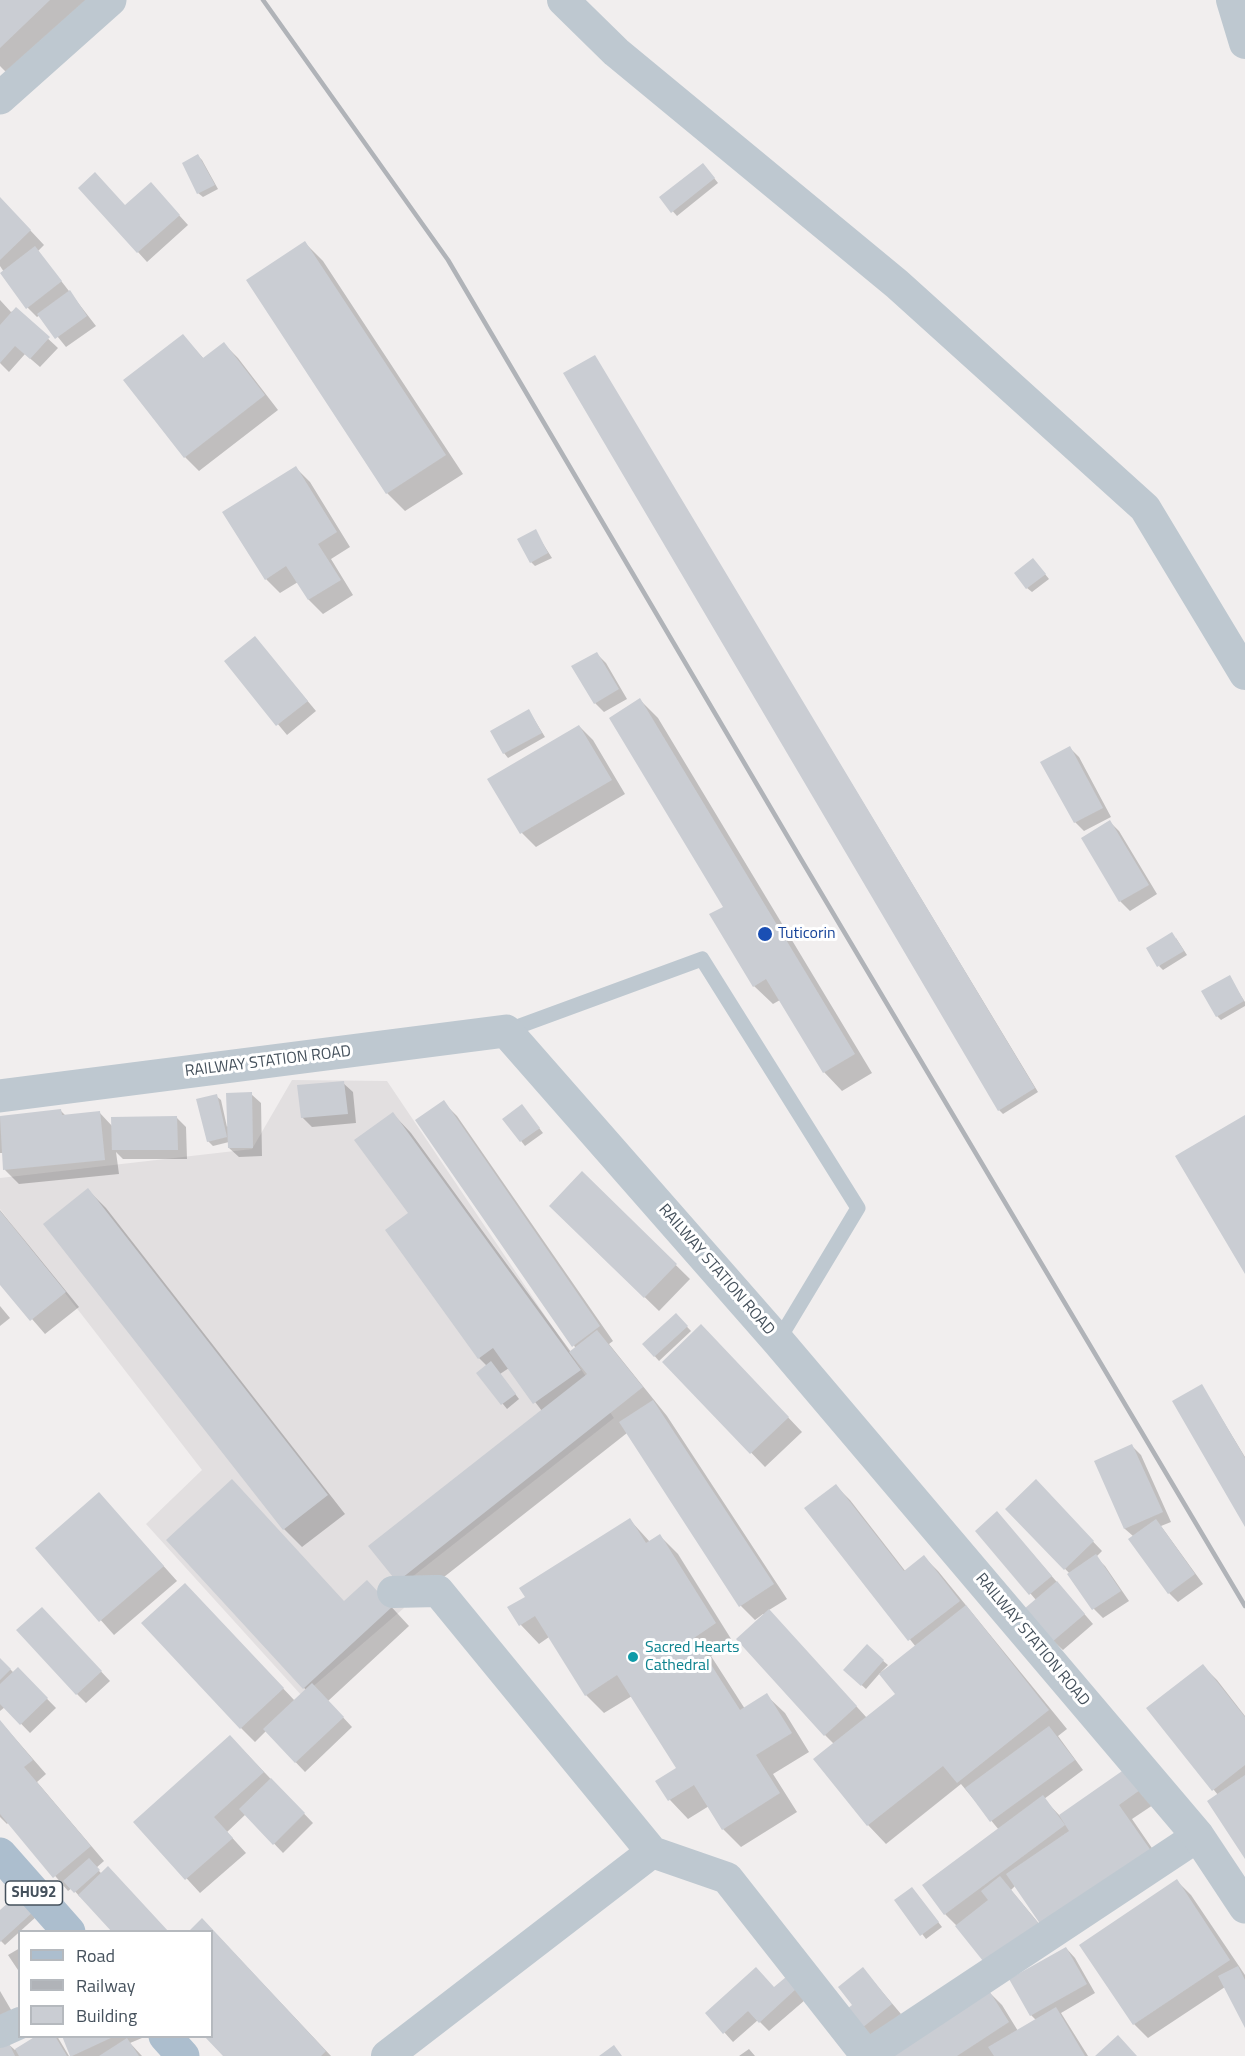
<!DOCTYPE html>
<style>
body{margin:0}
#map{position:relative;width:1245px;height:2056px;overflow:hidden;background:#f1eeee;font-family:"Titillium Web",sans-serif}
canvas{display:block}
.legend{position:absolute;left:18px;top:1930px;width:195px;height:108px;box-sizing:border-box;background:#fff;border:2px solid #b5b9be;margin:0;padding:8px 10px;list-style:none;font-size:18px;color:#45515c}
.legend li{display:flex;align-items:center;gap:12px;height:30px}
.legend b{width:30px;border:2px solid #b5b9be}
</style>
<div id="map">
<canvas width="1245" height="2056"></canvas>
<ul class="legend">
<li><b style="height:8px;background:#acbece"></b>Road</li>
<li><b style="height:8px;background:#b0b3b8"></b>Railway</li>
<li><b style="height:16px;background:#cacdd3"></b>Building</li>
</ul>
</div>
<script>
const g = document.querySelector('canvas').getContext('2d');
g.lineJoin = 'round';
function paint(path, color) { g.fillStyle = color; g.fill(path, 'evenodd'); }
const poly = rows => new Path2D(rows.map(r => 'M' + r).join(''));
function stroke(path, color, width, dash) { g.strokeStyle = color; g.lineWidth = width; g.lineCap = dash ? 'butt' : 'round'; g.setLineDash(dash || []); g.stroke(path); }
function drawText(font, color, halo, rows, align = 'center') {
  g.font = font + ' "Titillium Web",sans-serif'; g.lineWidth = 6; g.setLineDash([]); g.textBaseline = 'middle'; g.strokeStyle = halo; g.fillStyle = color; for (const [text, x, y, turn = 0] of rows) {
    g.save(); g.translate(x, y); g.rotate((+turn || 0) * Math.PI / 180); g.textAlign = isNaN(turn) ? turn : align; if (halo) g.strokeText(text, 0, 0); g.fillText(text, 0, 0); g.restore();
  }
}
const education = poly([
 [292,1080,387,1081,614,1418,393,1592,404,1608,302,1696,146,1524,202,1470,0,1209,0,1178,252,1149]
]);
const shadow = poly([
 [0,0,87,0,9,75,0,66],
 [198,156,202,160,218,189,203,197,198,193],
 [707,169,718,183,677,216,661,198],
 [80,188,125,207,160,194,188,225,147,262],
 [0,198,44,245,38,251,96,326,66,347,40,315,37,317,28,308,0,266],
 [305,243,323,261,463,474,405,511,387,493],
 [0,300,11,312,16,309,58,348,40,367,25,354,9,372,0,363],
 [183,336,204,359,224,344,238,358,278,410,199,471,185,457,125,380],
 [594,357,1038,1092,1003,1114,999,1110],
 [296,468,310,482,350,547,331,559,353,595,323,614,309,600,298,582,280,593,266,579],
 [535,531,552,558,535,566,531,562],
 [1037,564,1049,579,1032,592,1027,588],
 [255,638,316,711,287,735,226,662],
 [596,653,606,663,627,699,604,712,595,703],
 [640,700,658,718,872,1073,842,1091,824,1072,780,1000,773,1004,754,986,725,907],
 [529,711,545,737,508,758,504,753],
 [579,726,593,740,625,794,536,847,522,833,489,780],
 [1070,748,1079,757,1111,817,1084,831,1075,822],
 [1110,822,1119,831,1157,894,1130,911,1120,901,1083,839],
 [1176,938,1187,955,1163,970,1159,966],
 [1229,977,1245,1002,1245,1006,1221,1020,1217,1016],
 [343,1083,353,1092,356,1123,312,1127,302,1117],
 [251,1094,261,1103,262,1156,239,1157,229,1148,229,1142,213,1146,208,1141,216,1096,221,1100,227,1127],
 [443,1102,457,1116,613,1341,609,1344,667,1416,787,1599,769,1610,867,1718,897,1694,880,1673,866,1689,845,1670,867,1647,888,1665,880,1673,916,1647,806,1509,836,1486,850,1500,906,1572,924,1557,938,1571,1067,1729,1058,1736,1083,1770,1044,1799,1060,1816,1125,1771,1153,1805,1132,1819,1167,1870,1060,1944,956,1925,945,1914,999,1830,961,1784,886,1844,868,1825,815,1759,834,1744,825,1735,765,1615,763,1614,755,1620,741,1606,627,1433,416,1599,398,1581,542,1411,509,1368,500,1374,519,1399,507,1409,478,1373,487,1366,479,1358,410,1214,393,1114,411,1133,571,1352,576,1349],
 [1015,1886,1043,1925,1041,1926,1011,1890],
 [61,1111,66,1116,99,1112,113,1127,177,1118,186,1127,187,1159,123,1159,116,1152,119,1174,19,1184,5,1170,3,1153,0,1153,0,1117],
 [526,1111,543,1133,525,1146,504,1119],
 [582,1173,690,1279,659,1311,551,1206],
 [88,1190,106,1208,345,1514,302,1547,284,1529],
 [0,1210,79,1307,45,1334,0,1282],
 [0,1306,10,1318,0,1326],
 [676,1315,691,1331,659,1361,644,1344],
 [715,1340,802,1432,765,1467,664,1362],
 [1202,1386,1245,1457,1245,1524],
 [1132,1446,1141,1455,1171,1522,1161,1526,1203,1584,1178,1602,1169,1593,1133,1536,1125,1529,1096,1461],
 [1045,1491,1102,1551,1096,1557,1105,1566,1129,1601,1103,1618,1094,1609,1070,1574,1008,1509],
 [99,1494,177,1581,114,1635,37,1548],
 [630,1520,650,1542,660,1536,678,1554,733,1642,711,1656,745,1709,766,1695,785,1713,809,1752,773,1774,797,1812,741,1847,723,1829,709,1806,688,1819,670,1800,657,1781,678,1768,632,1696,604,1713,586,1695,549,1637,539,1644,521,1625,509,1608,527,1597],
 [1006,1523,1093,1624,1063,1650,1053,1641,1036,1600,977,1531],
 [168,1540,345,1602,385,1600,409,1626,328,1701,352,1727,305,1772,266,1731,255,1742,241,1728,199,1599,295,1701,307,1691],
 [51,1618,110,1681,86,1703,77,1694],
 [0,1659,14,1673,18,1669,56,1708,30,1733,5,1707,0,1711],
 [1203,1666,1217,1680,1245,1716,1245,1856,1218,1795,1148,1708],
 [0,1721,46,1774,37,1782,104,1861,96,1868,102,1874,80,1897,72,1888,68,1891,9,1822,7,1824,0,1817],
 [244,1751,313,1823,283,1853,246,1814,227,1832,246,1853,200,1893,135,1822],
 [1177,1881,1191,1895,1245,1975,1245,2024,1225,1987,1148,2038,1134,2024,1081,1945],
 [916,1893,942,1927,926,1939,896,1900],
 [18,1896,37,1916,5,1945,0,1940,0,1912],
 [202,1920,220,1938,331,2056,225,2056,212,2036,212,1932],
 [20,1948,20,1973,8,1955],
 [1066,1948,1075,1958,1095,1993,1061,2013,1088,2056,886,2056,988,1991,1002,2005,1018,2031,1036,2020,1031,2015],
 [863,1969,901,2014,867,2041,854,2005],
 [786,1979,805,2000,769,2031,758,2020,733,2042,707,2013,775,1989],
 [0,1991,17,2020,0,2029],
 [39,2036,57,2036,69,2056,0,2056,7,2043,15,2050],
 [63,2036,141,2036,142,2038,130,2043,142,2056,72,2056],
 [749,2049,755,2056,739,2056]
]);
const building = poly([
 [0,0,50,0,0,48],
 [198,154,215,185,197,194,182,163],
 [703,163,715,178,671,213,659,197],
 [95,172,125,205,151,182,180,215,137,253,78,188],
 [0,197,31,230,0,260],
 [305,241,446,455,386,494,246,280],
 [35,246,62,281,26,309,0,273],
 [70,290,87,316,55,339,37,314],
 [16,307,50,337,30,359,15,346,0,363,0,325],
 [183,334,203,358,224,342,265,395,184,458,123,380],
 [595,355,1035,1088,998,1111,563,373],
 [296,466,337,532,318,544,341,580,308,600,286,566,265,580,222,512],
 [536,529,548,553,530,563,517,539],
 [1033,558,1046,574,1026,589,1014,573],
 [255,636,308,701,276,726,224,661],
 [597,652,619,689,594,704,571,666],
 [640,698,855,1054,823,1073,766,979,753,987,709,914,723,907,609,718],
 [529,709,542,733,503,754,490,731],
 [579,725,612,780,520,834,487,779],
 [1070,746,1103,808,1074,823,1040,762],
 [1110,820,1149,885,1119,902,1081,838],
 [1172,932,1184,951,1157,967,1146,948],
 [1230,975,1244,1001,1216,1017,1201,991],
 [344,1081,348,1114,301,1118,297,1085],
 [252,1092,253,1148,228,1148,226,1093],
 [217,1094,227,1137,207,1142,196,1099],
 [444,1100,600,1326,572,1347,415,1120],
 [522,1104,540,1128,520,1142,502,1119],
 [61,1109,62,1115,100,1111,105,1160,3,1170,0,1116],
 [393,1112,581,1370,533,1404,493,1348,478,1359,385,1230,408,1213,354,1140],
 [1245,1115,1245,1274,1175,1156],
 [177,1116,178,1150,112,1150,111,1117],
 [582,1171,677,1264,644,1298,549,1206],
 [88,1188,328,1495,283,1530,43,1224],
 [0,1211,66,1292,30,1321,0,1285],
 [676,1313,688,1326,654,1357,642,1344],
 [701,1324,789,1417,750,1454,662,1362],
 [597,1330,643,1387,397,1582,368,1546,587,1374,569,1352],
 [491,1361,516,1394,501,1405,476,1373],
 [1202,1384,1245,1458,1245,1527,1172,1401],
 [653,1400,774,1584,739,1607,619,1422],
 [1132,1444,1163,1512,1124,1529,1094,1461],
 [232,1479,344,1601,367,1580,392,1607,303,1689,166,1540],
 [1036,1479,1094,1541,1064,1570,1005,1509],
 [836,1484,904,1571,924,1555,960,1601,908,1641,804,1508],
 [99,1492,164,1566,99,1622,35,1548],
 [997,1511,1052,1576,1029,1595,975,1531],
 [630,1518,646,1543,660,1534,716,1623,694,1638,740,1710,767,1693,792,1733,756,1755,780,1793,722,1830,694,1785,668,1801,655,1781,676,1768,617,1675,585,1696,535,1616,519,1626,507,1607,525,1597,519,1588],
 [1156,1519,1195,1574,1168,1594,1128,1539],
 [1096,1554,1121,1591,1092,1610,1067,1574],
 [1057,1581,1085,1614,1052,1642,1024,1609],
 [185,1583,284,1688,240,1729,141,1623],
 [966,1605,1049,1710,957,1783,943,1766,867,1826,813,1759,895,1694,879,1674],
 [42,1607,102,1671,76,1695,16,1630],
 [769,1609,857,1706,824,1736,736,1639],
 [867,1644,884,1660,861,1686,843,1670],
 [0,1658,11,1669,0,1680],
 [1203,1664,1245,1717,1245,1765,1212,1791,1146,1708],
 [18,1667,48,1698,20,1725,0,1704,0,1684],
 [312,1683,344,1717,295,1763,263,1729],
 [0,1720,33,1760,24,1767,91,1846,53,1878,0,1814],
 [1049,1726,1075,1760,990,1822,965,1788],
 [230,1735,264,1772,214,1817,233,1838,185,1880,133,1822],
 [1125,1769,1140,1790,1119,1805,1154,1855,1045,1931,1006,1874,1069,1831,1059,1815],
 [1245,1775,1245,1859,1207,1801],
 [271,1778,305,1813,273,1845,239,1809],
 [1043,1795,1065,1825,944,1915,922,1885],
 [89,1858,100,1870,74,1893,63,1881],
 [108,1866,169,1932,112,1932,78,1895],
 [1000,1876,1039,1924,987,1966,955,1926,988,1900,981,1891],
 [1177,1879,1230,1960,1133,2025,1079,1945],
 [912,1887,939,1922,920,1936,894,1900],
 [18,1894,34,1911,0,1942,0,1910],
 [202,1918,326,2051,321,2056,223,2056,204,2036,212,2036,212,1932,188,1932],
 [1066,1947,1087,1984,1030,2016,1009,1979],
 [1238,1966,1245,1980,1245,2028,1218,1976],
 [756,1967,774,1987,786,1977,796,1989,759,2023,748,2011,723,2034,705,2013],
 [863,1967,892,2004,857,2032,842,2013,852,2005,838,1987],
 [988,1989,1009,2022,957,2056,883,2056],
 [1056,2007,1085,2056,994,2056,988,2047],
 [1118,2035,1137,2056,1095,2056],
 [36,2036,55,2036,67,2056,19,2056,15,2049],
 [62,2036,115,2036,72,2056,70,2056],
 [127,2038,139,2056,99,2056],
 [8,2041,15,2056,0,2056,0,2044],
 [614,2045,622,2056,599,2056]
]);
const service = poly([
 [506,1031,702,959,858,1208,778,1341]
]);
const minor = poly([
 [563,0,616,52,897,284,1145,508,1245,674],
 [1232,0,1245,43],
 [393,1592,438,1591,652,1852,727,1878,867,2056],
 [0,2032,20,2023],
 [387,2056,652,1852],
 [866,2056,1198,1836]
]);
const tertiary = poly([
 [0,98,110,0],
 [0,1096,506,1031,778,1341,1198,1836,1245,1907]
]);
const primary = poly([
 [0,1854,69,1932],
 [165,2036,183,2056]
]);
const rail = poly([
 [263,0,448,260,802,861,1245,1606]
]);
const markers = [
 [765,934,8,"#1a4fb4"],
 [633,1657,6,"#0f9aa8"]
];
const shields = [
 [34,1893,57]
];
const shieldNames = [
 ["SHU92",34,1893]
];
const transitNames = [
 ["Tuticorin",778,934]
];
const streetNames = [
 ["RAILWAY STATION ROAD",268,1062,-7],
 ["RAILWAY STATION ROAD",716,1270,49],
 ["RAILWAY STATION ROAD",1032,1640,50]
];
const cultureNames = [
 ["Sacred Hearts",645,1648],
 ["Cathedral",645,1666]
];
paint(education, '#e2dfe0');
paint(shadow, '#0003');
paint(building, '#cacdd3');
stroke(service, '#bec8d0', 15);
stroke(minor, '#bec8d0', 32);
stroke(tertiary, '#bec8d0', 33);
stroke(primary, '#acbece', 33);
stroke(rail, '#b0b3b8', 4.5);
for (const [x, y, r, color] of markers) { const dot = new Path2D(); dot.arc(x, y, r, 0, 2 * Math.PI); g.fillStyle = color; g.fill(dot); stroke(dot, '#fff', 2); }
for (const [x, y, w] of shields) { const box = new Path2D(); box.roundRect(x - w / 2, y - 12, w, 24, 4.5); g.fillStyle = '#fff'; g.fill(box); stroke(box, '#45515c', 1.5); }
drawText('bold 15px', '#45515c', null, shieldNames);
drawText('16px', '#164399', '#fff', transitNames, 'left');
drawText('16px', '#45515c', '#fff', streetNames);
drawText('16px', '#0d838f', '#fff', cultureNames, 'left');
</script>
